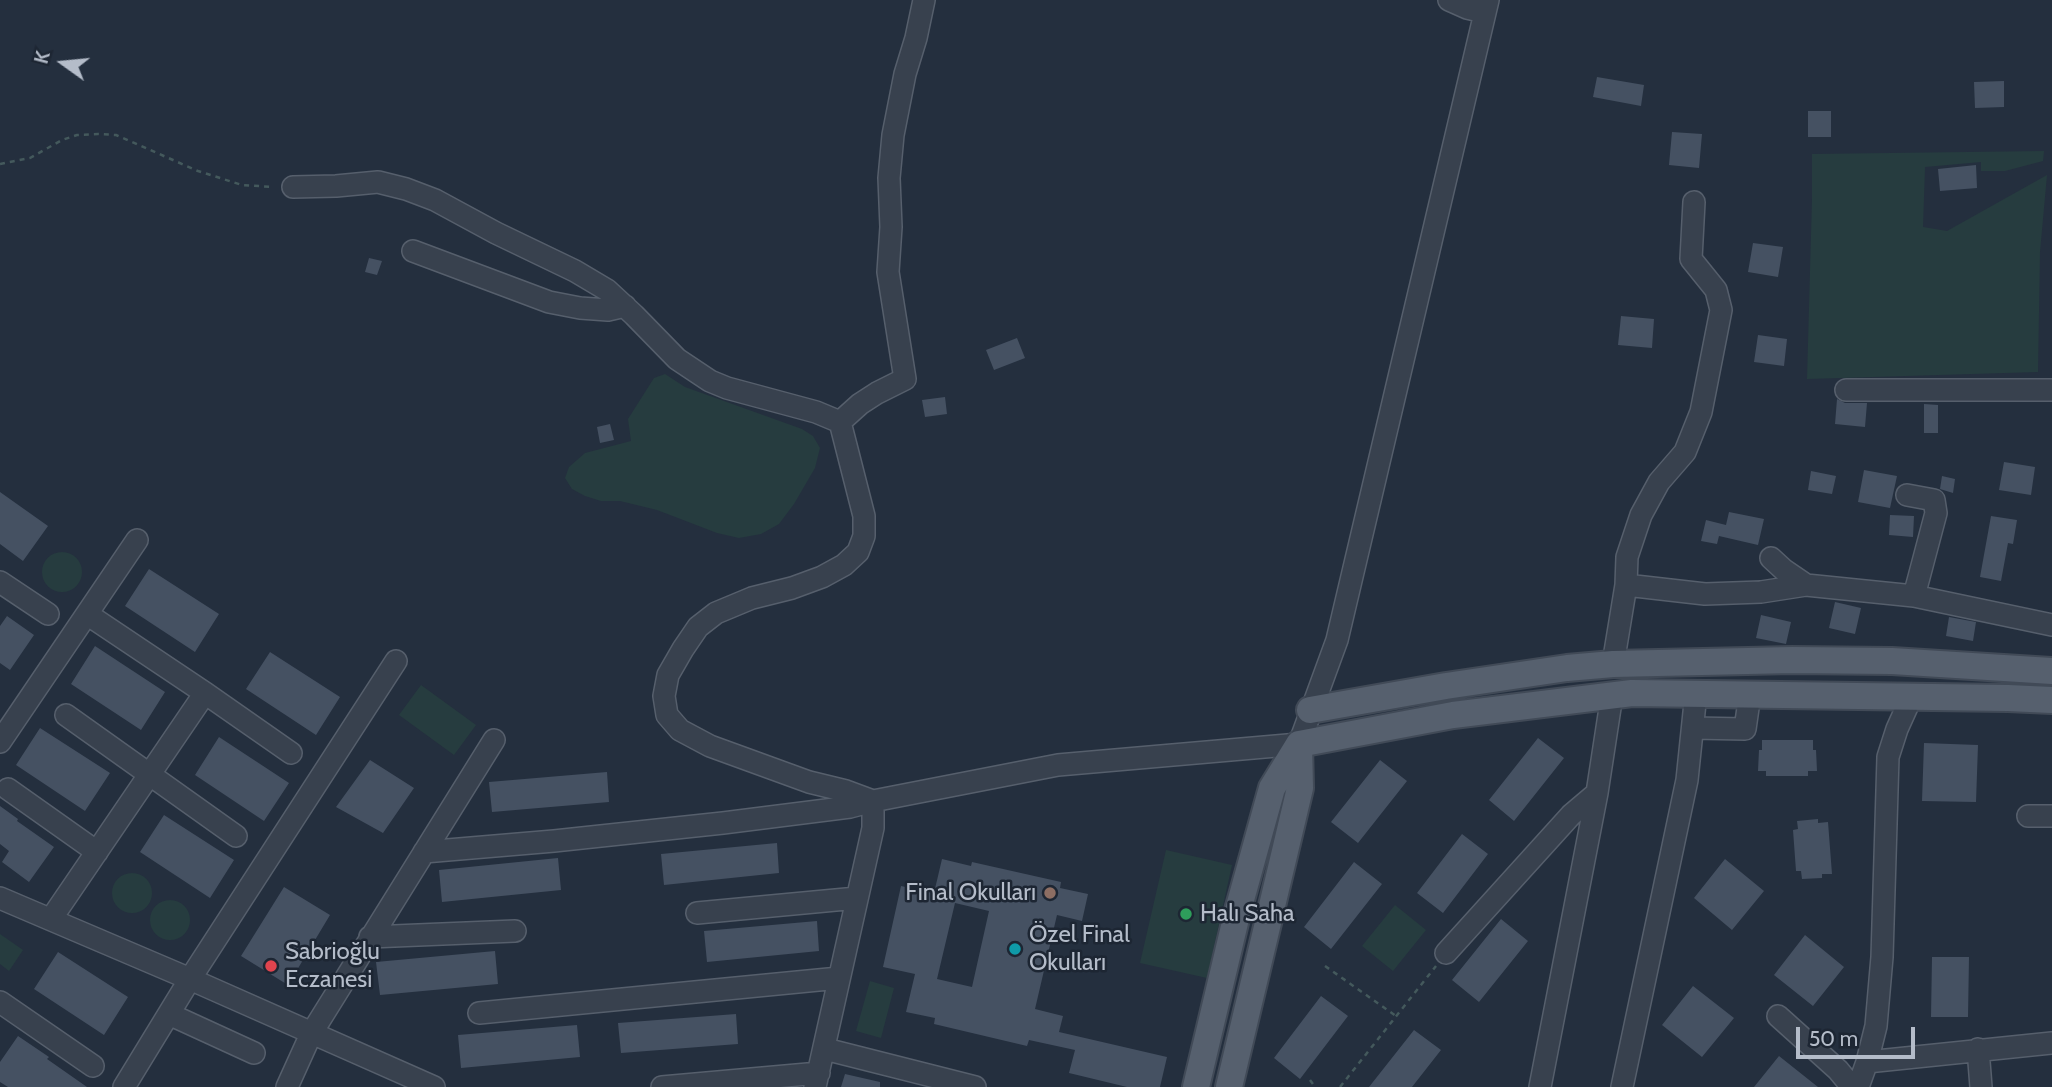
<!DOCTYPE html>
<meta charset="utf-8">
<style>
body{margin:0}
#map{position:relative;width:2052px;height:1087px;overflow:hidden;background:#242f3e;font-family:Cabin,sans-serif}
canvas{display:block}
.north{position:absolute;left:28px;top:28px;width:70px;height:70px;-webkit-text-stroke:5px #1d2633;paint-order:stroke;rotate:285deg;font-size:19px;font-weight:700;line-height:28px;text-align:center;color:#b4bcc9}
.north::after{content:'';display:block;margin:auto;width:24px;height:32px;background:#b4bcc9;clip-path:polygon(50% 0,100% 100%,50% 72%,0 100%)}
.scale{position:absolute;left:1796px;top:1027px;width:119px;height:32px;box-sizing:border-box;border:4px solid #b4bcc9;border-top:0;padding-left:9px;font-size:21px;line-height:24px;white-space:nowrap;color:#b4bcc9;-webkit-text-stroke:5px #1d2633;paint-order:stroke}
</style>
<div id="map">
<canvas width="2052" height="1087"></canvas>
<div class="north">K</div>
<div class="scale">50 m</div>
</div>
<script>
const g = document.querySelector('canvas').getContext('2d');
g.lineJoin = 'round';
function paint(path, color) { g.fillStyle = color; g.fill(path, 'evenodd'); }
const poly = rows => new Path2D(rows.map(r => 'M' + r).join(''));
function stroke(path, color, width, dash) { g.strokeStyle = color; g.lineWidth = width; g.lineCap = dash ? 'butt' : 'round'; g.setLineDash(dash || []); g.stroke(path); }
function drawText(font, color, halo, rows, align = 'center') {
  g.font = font + ' Cabin,sans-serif'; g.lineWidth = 5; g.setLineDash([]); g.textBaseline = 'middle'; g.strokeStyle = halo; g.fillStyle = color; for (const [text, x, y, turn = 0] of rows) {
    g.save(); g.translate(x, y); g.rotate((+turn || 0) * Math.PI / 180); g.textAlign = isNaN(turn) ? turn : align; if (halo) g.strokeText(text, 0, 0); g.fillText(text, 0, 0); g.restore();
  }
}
const green = poly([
 [2044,151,2043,161,2005,171,1981,171,1981,162,1925,167,1923,227,1947,231,2047,175,2040,252,2038,372,1807,379,1812,199,1812,154],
 [665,374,685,387,802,429,813,436,820,448,815,468,794,504,779,524,761,534,739,538,717,533,657,510,620,501,601,501,585,496,572,489,565,478,569,467,585,453,631,441,628,419,654,378],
 '42 572a20 20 0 1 1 40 0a20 20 0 1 1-40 0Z',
 [421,685,476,725,454,755,399,715],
 [1166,850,1232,865,1207,978,1140,963],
 '112 893a20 20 0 1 1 40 0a20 20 0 1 1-40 0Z',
 '150 920a20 20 0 1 1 40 0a20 20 0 1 1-40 0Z',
 [1395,905,1426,930,1393,971,1362,946],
 [0,934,23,950,9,971,0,964],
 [870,981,894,988,881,1038,856,1031]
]);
const building = poly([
 [1597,77,1644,85,1641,106,1593,97],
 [2004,81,2004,107,1975,108,1974,82],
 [1808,111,1831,111,1831,137,1808,137],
 [1672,132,1702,134,1699,168,1669,165],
 [1976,165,1977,188,1940,191,1938,169],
 [1753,243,1783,247,1778,277,1748,272],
 [369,258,382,261,377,275,365,272],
 [1621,316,1654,319,1652,348,1618,345],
 [1758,335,1787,339,1784,366,1754,362],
 [1017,338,1025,358,994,370,986,350],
 [945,397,947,414,925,417,922,400],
 [1837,399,1845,403,1867,403,1865,427,1835,424],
 [1924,404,1938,405,1938,433,1924,433],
 [610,424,614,440,600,443,597,427],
 [2004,462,2035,467,2031,495,1999,490],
 [1864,470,1897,476,1890,508,1858,502],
 [1811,471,1836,476,1832,494,1808,490],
 [1942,476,1955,479,1953,493,1940,489],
 [0,492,48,526,23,561,0,544],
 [1729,512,1764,519,1758,545,1719,536,1717,544,1701,541,1706,520,1726,525],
 [1890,515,1914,516,1913,537,1889,535],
 [1991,516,2017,520,2013,544,2008,543,2001,581,1980,577],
 [149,569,219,614,195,652,125,606],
 [1835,602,1861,608,1855,634,1829,628],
 [1761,615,1791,622,1786,644,1756,638],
 [7,616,34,635,10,670,0,663,0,626],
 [1949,617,1976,622,1973,641,1946,636],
 [95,646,165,692,141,730,71,684],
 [270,652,340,697,316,735,246,689],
 [40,728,110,773,85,811,16,765],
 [219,737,289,783,264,821,195,775],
 [1538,738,1564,758,1514,821,1489,800],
 [1762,740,1813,740,1813,750,1816,750,1817,771,1808,771,1808,776,1766,776,1766,771,1758,771,1759,750,1762,750],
 [1924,743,1978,745,1976,802,1922,801],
 [370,760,414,788,383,833,336,807],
 [1380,760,1407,781,1358,843,1331,822],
 [607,772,609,802,492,812,489,782],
 [0,806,18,819,17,821,54,847,29,882,2,862,9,851,0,844],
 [164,815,234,860,210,898,140,852],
 [1818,819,1818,823,1828,822,1832,874,1822,874,1822,878,1802,879,1801,871,1796,871,1793,830,1798,829,1797,821],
 [1462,834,1488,854,1443,913,1417,893],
 [777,843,779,873,664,885,661,854],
 [558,858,561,890,442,902,439,870],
 [942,859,971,866,972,862,1061,882,1060,888,1088,894,1082,921,1057,915,1035,1009,1063,1016,1059,1032,1167,1057,1160,1087,1127,1087,1069,1073,1075,1050,1029,1040,1027,1046,934,1024,935,1018,906,1012,915,974,883,967,901,886,934,893],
 [955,903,989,911,972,987,937,979],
 [1725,859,1764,891,1732,930,1694,898],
 [1354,862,1382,884,1331,949,1304,927],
 [284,887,330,915,288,985,241,956],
 [1501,919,1528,941,1479,1002,1452,980],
 [817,921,819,951,707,962,704,931],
 [1805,935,1844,967,1813,1006,1774,975],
 [495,951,498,984,380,995,376,962],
 [58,952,128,997,104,1035,34,989],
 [1932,957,1969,957,1968,1017,1931,1017],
 [1693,986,1734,1018,1702,1057,1662,1025],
 [1321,996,1348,1016,1300,1079,1274,1058],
 [736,1014,738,1044,621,1053,618,1023],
 [577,1025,580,1057,461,1068,458,1035],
 [1414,1030,1441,1050,1412,1087,1369,1087],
 [18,1036,49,1057,47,1059,87,1087,8,1087,0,1082,0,1062],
 [1779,1056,1818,1087,1754,1087],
 [845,1074,880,1082,880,1087,841,1087]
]);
const path = poly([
 [0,164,30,158,62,140,77,135,98,134,116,135,198,171,242,185,274,187],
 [1325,966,1396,1016],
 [1310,1080,1315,1087],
 [1340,1087,1436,966]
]);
const minor = poly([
 [1449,0,1467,8,1484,12],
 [293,187,336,186,378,182,406,189,435,200,496,233,575,271,607,290,634,315,677,359,710,381,727,388,816,412,840,422],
 [413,251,549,302,580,308,608,310,625,306],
 [1846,390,2052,390],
 [840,422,860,404,877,393,905,379,888,272,891,227,889,178,893,135,905,74,916,38,924,0],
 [1907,495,1934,500,1936,513,1914,596],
 [1771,558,1784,570,1806,585],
 [0,582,48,614],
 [1626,585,1705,594,1761,592,1806,585,1914,596,2052,625],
 [87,614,205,693,291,753],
 [1613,664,1626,585,1627,557,1641,515,1659,482,1685,452,1701,412,1721,310,1716,290,1691,259,1694,202],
 [66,715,236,836],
 [1693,728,1745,729,1750,694],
 [0,742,137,540],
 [8,789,97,852],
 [2028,816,2052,816],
 [424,852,554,841,723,823,850,807,873,801,1058,765,1299,744,1337,640,1488,0],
 [0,898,190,979,434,1087],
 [697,913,857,898],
 [51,919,205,693],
 [370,937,515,931],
 [1446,953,1571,815,1597,793],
 [0,1002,93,1066],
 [479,1013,839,978],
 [169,1014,254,1053],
 [1778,1016,1838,1070,1852,1087],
 [825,1049,975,1087],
 [1978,1049,1981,1087],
 [1867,1062,2052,1043],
 [124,1087,190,979,396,661],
 [287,1087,311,1034,494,740],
 [662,1087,819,1073],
 [815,1087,873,828,873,801,846,791,809,782,710,746,680,730,667,715,664,696,668,675,683,649,698,627,716,613,752,598,792,588,822,577,844,565,858,552,864,536,864,516,840,422],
 [1540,1087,1597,793,1612,695],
 [1622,1087,1687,780,1696,693],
 [1858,1087,1867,1062,1876,1026,1882,957,1888,757,1897,729,1911,698]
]);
const major = poly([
 [1310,710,1446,686,1567,668,1613,664,1792,660,1892,661,2052,671],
 [1196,1087,1237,914,1272,788,1299,744,1453,715,1632,693,2008,698,2052,700],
 [1229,1087,1300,788,1299,744]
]);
const markers = [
 [1050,893,7,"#8d6e63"],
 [1186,914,7,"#2e9e5b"],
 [1015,949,7,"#0f9aa8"],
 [271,966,7,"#e0444e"]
];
const poiNames = [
 ["Final Okulları",1036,893,"right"],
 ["Halı Saha",1200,914],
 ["Özel Final",1029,935],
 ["Okulları",1029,963],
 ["Sabrioğlu",285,952],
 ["Eczanesi",285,980]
];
paint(green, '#263c3f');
paint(building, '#455162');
stroke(minor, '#565f6c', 24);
stroke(major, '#414a57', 30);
stroke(path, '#44595c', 2.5, [5, 5]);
stroke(minor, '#38414e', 21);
stroke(major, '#56606e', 26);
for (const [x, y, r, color] of markers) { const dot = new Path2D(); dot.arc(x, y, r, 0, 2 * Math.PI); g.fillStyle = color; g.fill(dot); stroke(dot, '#1d2633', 2.5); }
drawText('24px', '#b4bcc9', '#1d2633', poiNames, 'left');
</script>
